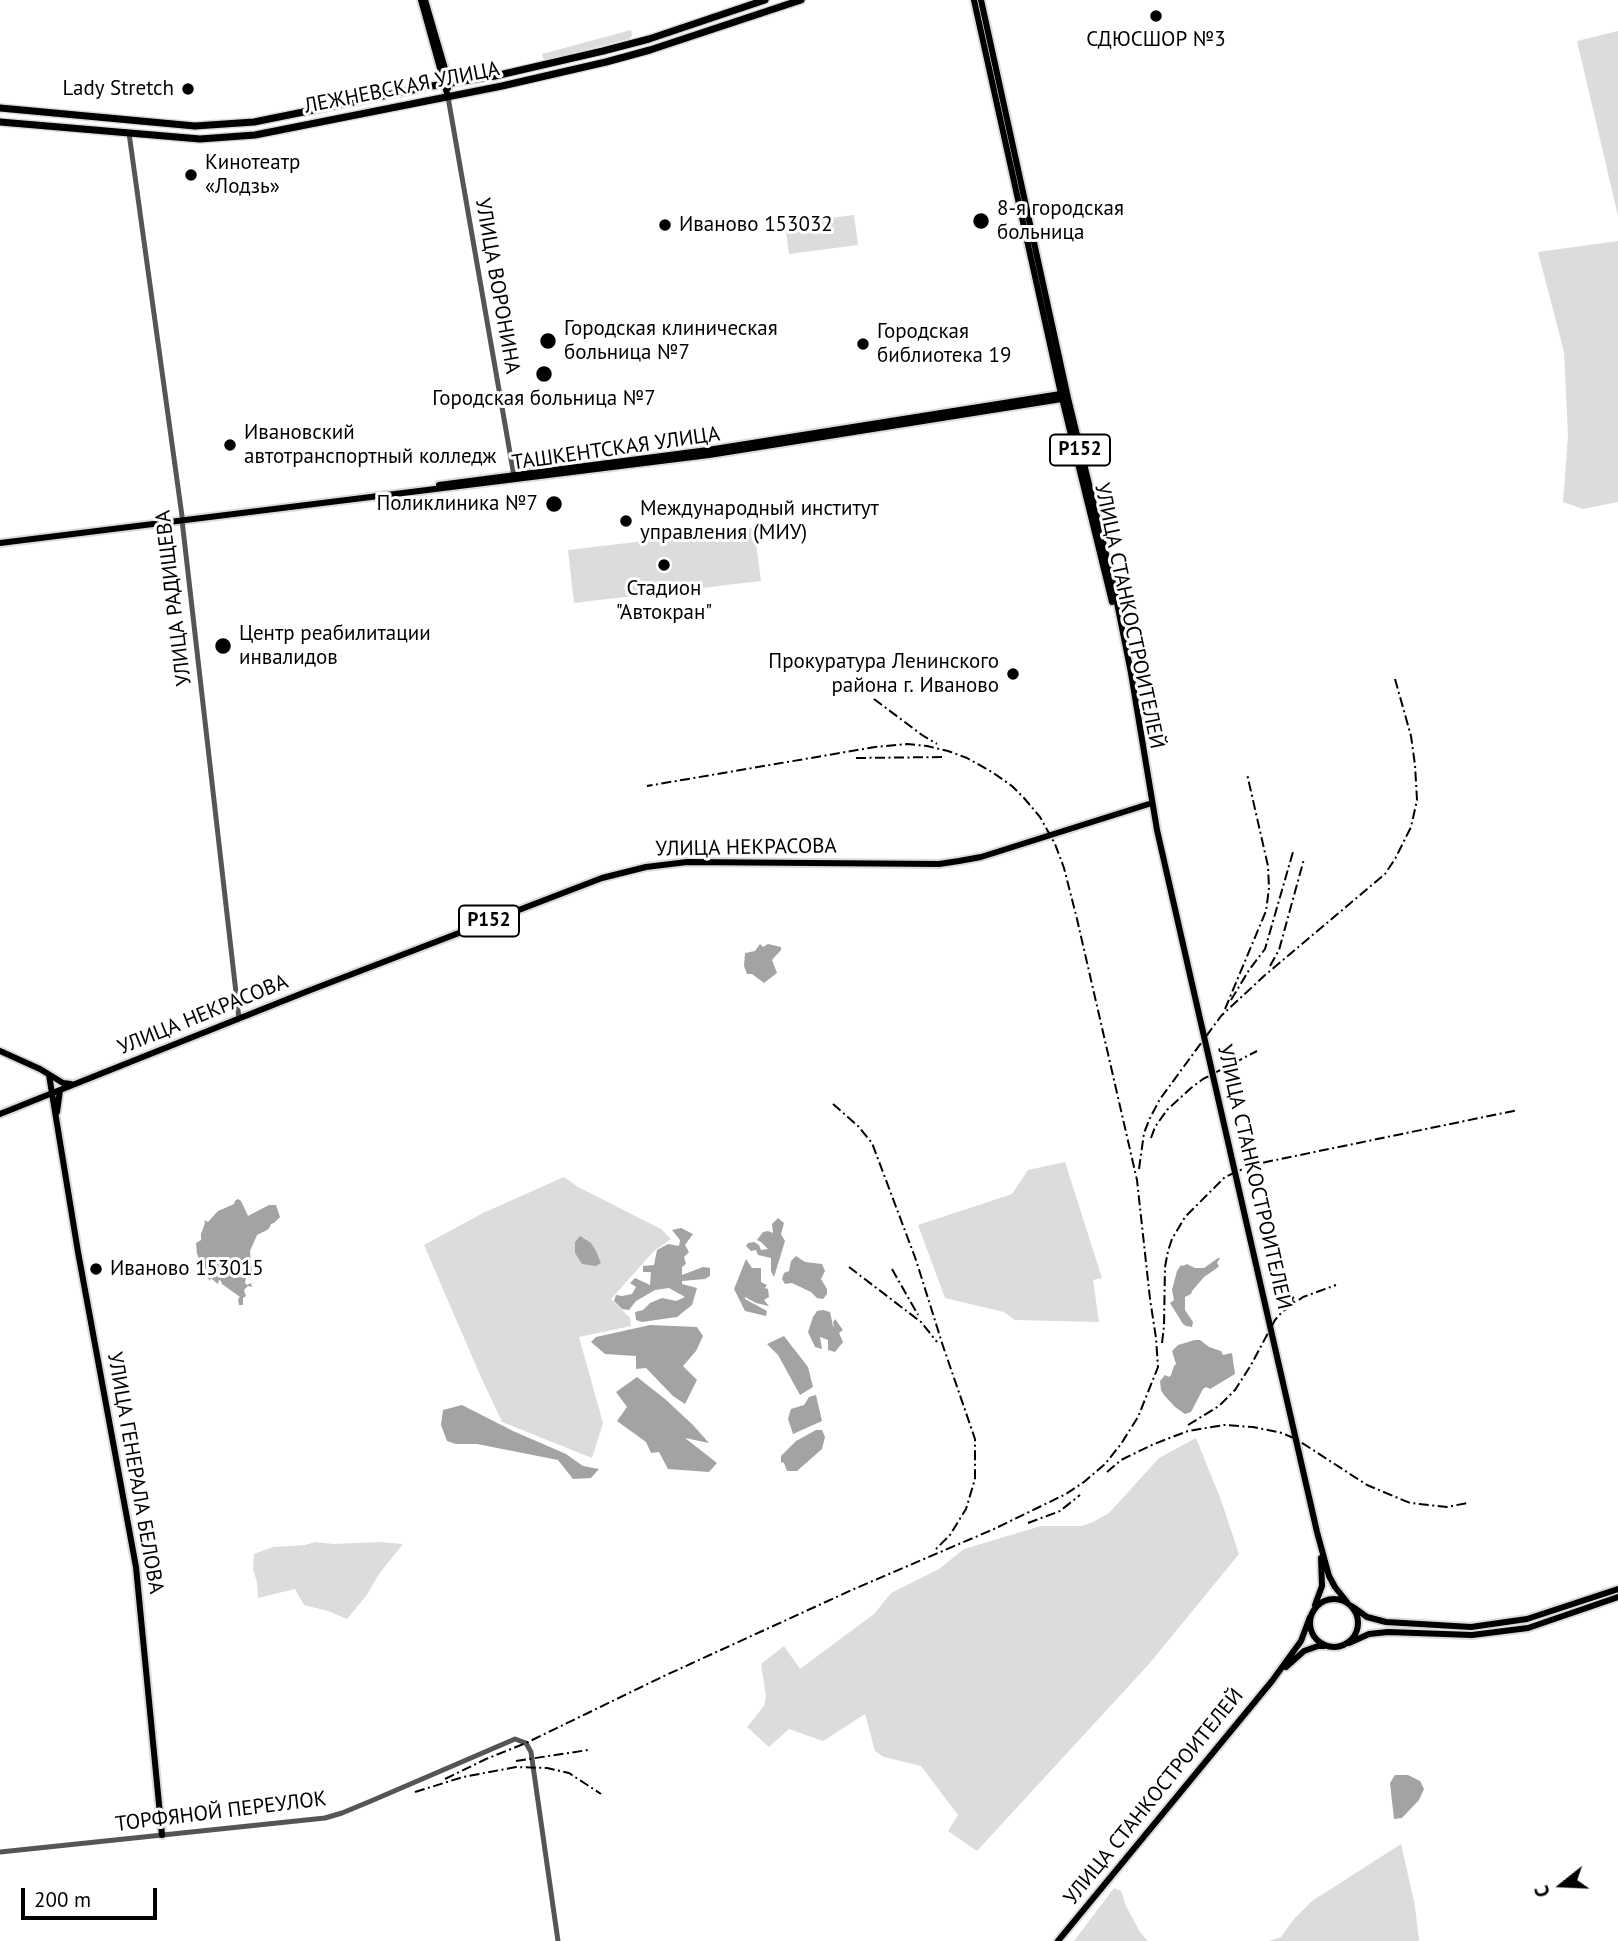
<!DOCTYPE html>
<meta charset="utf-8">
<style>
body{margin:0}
#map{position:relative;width:1618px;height:1941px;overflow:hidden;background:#fff;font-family:"PT Sans",sans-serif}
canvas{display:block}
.north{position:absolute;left:1527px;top:1850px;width:70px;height:70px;-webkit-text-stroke:5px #fff;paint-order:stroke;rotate:252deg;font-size:19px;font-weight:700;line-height:28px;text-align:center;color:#000}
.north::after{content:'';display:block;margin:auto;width:24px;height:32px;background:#000;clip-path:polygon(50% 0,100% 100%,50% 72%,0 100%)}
.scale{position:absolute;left:21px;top:1888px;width:136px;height:32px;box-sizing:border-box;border:4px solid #000;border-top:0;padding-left:9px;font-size:21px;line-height:24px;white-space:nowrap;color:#000;-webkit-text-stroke:5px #fff;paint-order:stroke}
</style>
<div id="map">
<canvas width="1618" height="1941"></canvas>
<div class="north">С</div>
<div class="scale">200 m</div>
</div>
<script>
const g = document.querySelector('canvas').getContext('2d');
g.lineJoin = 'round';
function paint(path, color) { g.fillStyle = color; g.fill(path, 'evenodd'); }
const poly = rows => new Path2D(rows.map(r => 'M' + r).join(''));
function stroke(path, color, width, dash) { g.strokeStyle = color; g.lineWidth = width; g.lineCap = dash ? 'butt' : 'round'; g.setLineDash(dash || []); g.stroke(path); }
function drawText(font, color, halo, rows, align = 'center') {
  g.font = font + ' "PT Sans",sans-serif'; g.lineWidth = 6; g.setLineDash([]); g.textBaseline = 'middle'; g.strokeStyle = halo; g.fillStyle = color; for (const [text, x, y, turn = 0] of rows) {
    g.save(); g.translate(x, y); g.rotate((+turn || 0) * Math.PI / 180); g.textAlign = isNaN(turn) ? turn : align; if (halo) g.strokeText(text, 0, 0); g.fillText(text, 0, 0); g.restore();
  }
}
const green = poly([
 [631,30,632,36,629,39,546,60,543,58,542,54],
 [1618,31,1618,216,1577,41],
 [854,215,858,245,789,254,785,224],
 [1618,241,1618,502,1583,509,1563,502,1568,436,1564,352,1538,252],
 [754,528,761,581,574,603,568,550],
 [1065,1162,1102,1278,1093,1280,1099,1322,1015,1320,1004,1312,945,1298,918,1225,1012,1194,1028,1170],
 [564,1177,578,1187,661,1229,671,1239,654,1251,611,1299,630,1318,631,1326,579,1337,603,1423,592,1458,502,1422,480,1375,424,1245,483,1213],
 [1196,1438,1221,1500,1239,1554,1149,1664,977,1851,948,1831,958,1815,921,1766,884,1757,875,1751,865,1714,823,1741,789,1729,769,1747,747,1727,764,1706,766,1696,761,1664,784,1646,800,1669,874,1614,891,1593,939,1569,964,1549,1041,1526,1082,1526,1093,1522,1109,1513,1159,1458],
 [315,1542,334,1544,379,1542,403,1544,379,1574,366,1596,347,1619,328,1611,304,1605,295,1589,258,1598,257,1583,253,1568,254,1554,273,1547,305,1545],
 [1401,1844,1415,1906,1419,1941,1269,1941,1281,1937,1294,1919,1312,1901],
 [1114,1888,1121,1891,1126,1906,1140,1932,1148,1941,1074,1941]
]);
const water = poly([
 [760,944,763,947,768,944,781,947,781,950,772,960,777,973,764,983,752,974,747,974,744,966,745,953,755,951],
 [238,1199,241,1201,248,1216,269,1205,276,1205,280,1217,274,1223,271,1224,270,1227,267,1230,257,1235,250,1251,252,1275,247,1272,245,1283,247,1285,251,1283,252,1287,248,1286,244,1290,246,1296,243,1298,243,1305,239,1305,238,1299,240,1297,222,1284,221,1281,219,1280,218,1284,213,1280,211,1278,210,1281,208,1278,207,1269,204,1269,197,1254,196,1243,201,1240,201,1234,205,1223,204,1220,208,1222,218,1211,234,1204,235,1201],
 [778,1218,784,1223,781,1234,785,1241,774,1277,771,1271,771,1258,758,1255,756,1250,751,1251,746,1246,748,1243,754,1242,759,1245,761,1250,768,1249,761,1242,757,1240,763,1232,768,1231,773,1233,772,1224],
 [681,1228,693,1234,685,1245,689,1252,684,1257,686,1264,682,1267,682,1275,703,1267,710,1268,710,1276,705,1279,682,1281,682,1284,697,1288,692,1305,677,1317,642,1322,636,1320,635,1312,643,1310,650,1303,662,1298,676,1301,685,1297,669,1288,655,1290,636,1301,629,1310,622,1309,614,1301,616,1295,622,1296,632,1294,636,1287,630,1283,635,1278,650,1285,651,1272,643,1272,643,1266,654,1265,657,1250,668,1244,679,1246,680,1240,672,1230],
 [580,1236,591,1243,596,1251,601,1263,596,1266,582,1264,575,1253,575,1242],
 [796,1256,805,1262,822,1264,825,1271,821,1279,827,1289,827,1294,823,1299,817,1298,811,1292,792,1283,785,1284,782,1279,784,1273,789,1271,791,1261],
 [1218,1258,1220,1258,1217,1263,1219,1266,1217,1268,1204,1277,1192,1291,1191,1294,1185,1297,1185,1310,1193,1322,1192,1327,1186,1326,1183,1324,1170,1303,1174,1300,1172,1290,1177,1271,1181,1265,1183,1266,1187,1264,1195,1268,1204,1268],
 [746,1259,752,1268,761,1268,761,1282,767,1285,765,1288,768,1289,769,1297,764,1300,769,1306,756,1303,745,1297,745,1299,767,1311,766,1316,745,1311,734,1289],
 [823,1310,830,1312,833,1326,834,1327,833,1322,835,1319,843,1330,839,1333,843,1342,835,1352,828,1350,828,1340,820,1337,822,1349,815,1347,808,1332,813,1317,817,1311],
 [650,1325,697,1327,703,1336,696,1351,683,1366,697,1380,685,1404,673,1396,646,1368,636,1369,636,1356,605,1354,591,1342,596,1337],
 [784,1336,808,1367,813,1387,800,1395,778,1355,767,1344],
 [1195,1340,1200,1340,1209,1347,1221,1351,1223,1355,1232,1353,1235,1374,1210,1389,1206,1387,1203,1389,1191,1412,1185,1414,1175,1407,1164,1395,1161,1390,1160,1381,1165,1375,1169,1377,1171,1375,1174,1366,1176,1364,1172,1351,1178,1345],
 [637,1377,665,1399,693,1425,709,1443,685,1438,717,1463,709,1472,668,1469,659,1452,651,1453,646,1442,617,1421,627,1407,616,1392],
 [816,1395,822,1421,793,1434,788,1419,791,1409,804,1405,809,1397],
 [462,1405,513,1431,566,1454,583,1466,599,1469,591,1478,573,1479,558,1460,477,1444,456,1444,447,1441,441,1425,443,1410],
 [816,1430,822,1430,825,1437,822,1449,797,1471,787,1471,784,1463,781,1462,781,1456,796,1441],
 [1395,1775,1408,1775,1420,1781,1424,1789,1419,1800,1402,1818,1394,1819,1390,1783]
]);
const minor = poly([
 [448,97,514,476],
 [129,133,182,516],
 [182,520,239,1019],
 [0,1852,325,1818,342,1813,371,1801,515,1739,526,1743,531,1752,558,1941]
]);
const major = poly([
 [421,0,448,97],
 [425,0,446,72,448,88],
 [974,0,1061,394,1112,602],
 [981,0,1068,398,1113,583,1131,673,1157,830,1231,1155,1317,1532,1329,1576,1335,1587,1347,1602],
 [439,485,708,450,1067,393],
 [0,543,709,455,1068,398],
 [0,1051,40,1069,63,1083,71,1084],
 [49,1075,78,1252,136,1567,162,1835],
 [57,1112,60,1090],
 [0,1114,308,991,602,878,646,867,687,862,939,864,959,861,981,857,1152,803],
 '1310 1623a24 24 0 1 1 48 0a24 24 0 1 1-48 0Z',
 [1315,1605,1322,1586,1321,1558],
 [1353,1607,1367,1617,1386,1622,1471,1627,1527,1619,1618,1589],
 [1349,1643,1369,1634,1388,1632,1472,1635,1528,1628,1618,1597],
 [1286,1667,1304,1651,1318,1646,1324,1646],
 [1058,1941,1272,1681,1301,1641,1310,1617]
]);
const highway = poly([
 [0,108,195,126,254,122,432,86,495,76,603,51,649,39,765,0],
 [0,122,200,139,255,135,502,86,606,62,650,50,801,0]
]);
const rail = poly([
 [874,699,922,735,937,744],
 [856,758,943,757],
 [1270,966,1279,950,1304,859],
 [1231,1000,1249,970,1265,949,1293,852],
 [1225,1009,1266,911,1269,888,1268,866,1247,774],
 [833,1104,858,1126,872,1143,916,1260,943,1346,975,1439,975,1479,966,1509,950,1535,934,1551],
 [1151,1138,1155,1127,1167,1110,1191,1088,1203,1079,1257,1051],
 [1139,1169,1144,1133,1150,1118,1160,1099,1221,1016,1264,976,1385,874,1395,859,1411,827,1417,800,1415,765,1411,736,1395,679],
 [849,1267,921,1322,937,1342],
 [892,1269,918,1315],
 [1162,1343,1164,1326,1165,1267,1168,1251,1172,1239,1185,1217,1225,1177,1245,1168,1266,1162,1518,1110],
 [1188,1425,1219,1406,1235,1390,1251,1365,1275,1320,1282,1312,1303,1297,1336,1285],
 [1107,1472,1121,1460,1154,1444,1188,1431,1224,1425,1253,1427,1282,1433,1296,1439,1367,1485,1410,1503,1447,1507,1467,1503],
 [1028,1523,1060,1511,1080,1495],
 [516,1761,588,1750],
 [445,1779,486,1759,526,1743,664,1676,854,1589,994,1529,1066,1494,1084,1482,1105,1464,1121,1444,1138,1417,1158,1367,1156,1338,1150,1299,1137,1180,1077,919,1064,868,1055,844,1040,817,1024,798,1012,786,992,772,967,758,948,751,927,746,907,744,875,747,647,786],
 [415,1792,463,1777,516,1767,547,1768,569,1773,601,1794]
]);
const markers = [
 [1156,16,7,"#000"],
 [188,89,7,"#000"],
 [191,175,7,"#000"],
 [981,221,9,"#000"],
 [665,225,7,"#000"],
 [548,341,9,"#000"],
 [863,344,7,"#000"],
 [544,374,9,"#000"],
 [230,445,7,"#000"],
 [554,504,9,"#000"],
 [626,521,7,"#000"],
 [664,565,7,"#000"],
 [223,646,9,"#000"],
 [1013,674,7,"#000"],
 [96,1269,7,"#000"]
];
const shields = [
 [1080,450,60],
 [489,921,60]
];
const shieldNames = [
 ["Р152",1080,450],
 ["Р152",489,921]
];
const poiNames = [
 ["СДЮСШОР №3",1156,40,"center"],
 ["Lady Stretch",174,89,"right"],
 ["Кинотеатр",205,163],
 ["«Лодзь»",205,187],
 ["8-я городская",997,209],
 ["больница",997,233],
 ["Иваново 153032",679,225],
 ["Городская клиническая",564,329],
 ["больница №7",564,353],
 ["Городская",877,332],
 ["библиотека 19",877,356],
 ["Городская больница №7",544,399,"center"],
 ["Ивановский",244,433],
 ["автотранспортный колледж",244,457],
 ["Поликлиника №7",538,504,"right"],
 ["Международный институт",640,509],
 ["управления (МИУ)",640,533],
 ["Стадион",664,589,"center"],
 ["\"Автокран\"",664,613,"center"],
 ["Центр реабилитации",239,634],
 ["инвалидов",239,658],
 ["Прокуратура Ленинского",999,662,"right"],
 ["района г. Иваново",999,686,"right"],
 ["Иваново 153015",110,1269]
];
const streetNames = [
 ["ЛЕЖНЕВСКАЯ УЛИЦА",402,88,-11],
 ["УЛИЦА ВОРОНИНА",497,286,80],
 ["ТАШКЕНТСКАЯ УЛИЦА",616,449,-8],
 ["УЛИЦА РАДИЩЕВА",174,598,-97],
 ["УЛИЦА СТАНКОСТРОИТЕЛЕЙ",1129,616,78],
 ["УЛИЦА НЕКРАСОВА",746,848,-1],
 ["УЛИЦА НЕКРАСОВА",203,1015,-22],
 ["УЛИЦА СТАНКОСТРОИТЕЛЕЙ",1254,1177,77],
 ["УЛИЦА ГЕНЕРАЛА БЕЛОВА",135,1473,80],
 ["УЛИЦА СТАНКОСТРОИТЕЛЕЙ",1154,1797,-51],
 ["ТОРФЯНОЙ ПЕРЕУЛОК",221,1812,-7]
];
paint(green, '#dcdcdc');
paint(water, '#a3a3a3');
stroke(major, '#dbdbdb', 10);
stroke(highway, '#dbdbdb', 10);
stroke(minor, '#555', 5);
stroke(major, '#000', 6);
stroke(highway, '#000', 7);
stroke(rail, '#000', 2, [10, 3.5, 2, 3.5]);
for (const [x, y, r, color] of markers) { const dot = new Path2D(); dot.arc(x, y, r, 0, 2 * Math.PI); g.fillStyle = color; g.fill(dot); stroke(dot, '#fff', 2.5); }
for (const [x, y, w] of shields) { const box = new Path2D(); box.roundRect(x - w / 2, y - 15.5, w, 31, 5); g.fillStyle = '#fff'; g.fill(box); stroke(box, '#000', 2); }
drawText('bold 19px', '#000', null, shieldNames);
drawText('21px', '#000', '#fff', poiNames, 'left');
drawText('21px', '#000', '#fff', streetNames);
</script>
